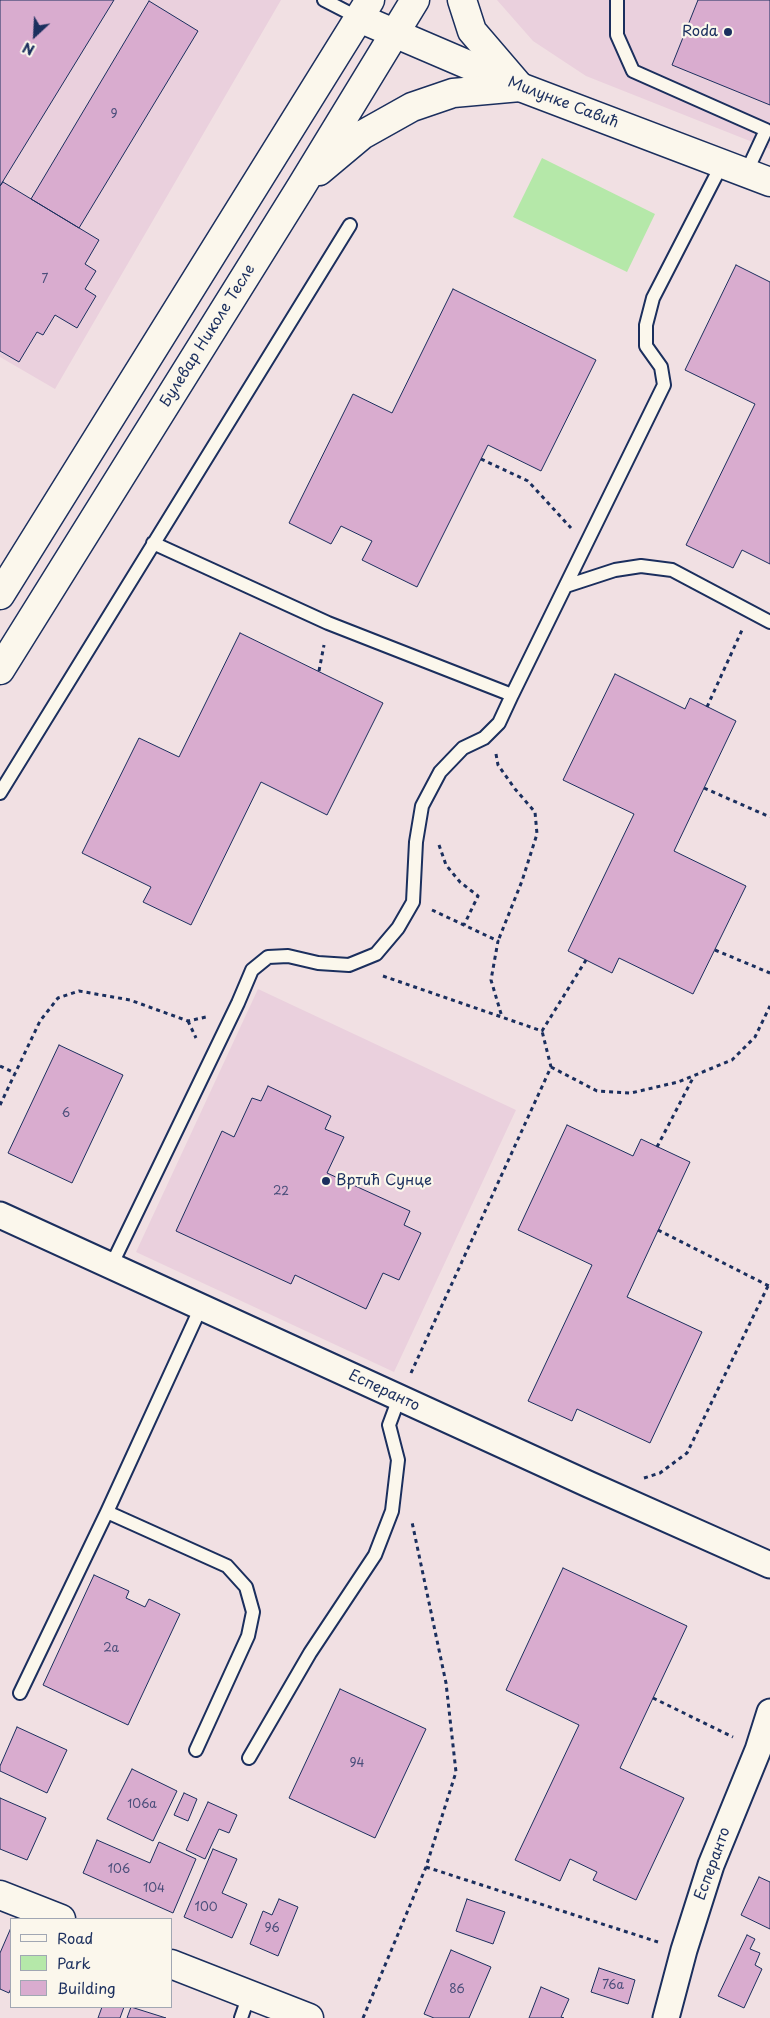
<!DOCTYPE html>
<meta charset="utf-8">
<style>
body{margin:0}
#map{position:relative;width:770px;height:2018px;overflow:hidden;background:#f1e0e3;font-family:"Playpen Sans",sans-serif}
canvas{display:block}
.legend{position:absolute;left:10px;top:1918px;width:162px;height:90px;box-sizing:border-box;background:#fbf7ec;border:1px solid #a1a7b3;margin:0;padding:6px 9px;list-style:none;font-size:15px;color:#1b2f5e}
.legend li{display:flex;align-items:center;gap:10px;height:25px}
.legend b{width:25px;border:1px solid #a1a7b3}
.north{position:absolute;left:10px;top:10px;width:50px;height:50px;-webkit-text-stroke:4px #fbf7ec;paint-order:stroke;rotate:205deg;font-size:14px;font-weight:700;line-height:20px;text-align:center;color:#1b2f5e}
.north::after{content:'';display:block;margin:auto;width:18px;height:22px;background:#1b2f5e;clip-path:polygon(50% 0,100% 100%,50% 72%,0 100%)}
</style>
<div id="map">
<canvas width="770" height="2018"></canvas>
<ul class="legend">
<li><b style="height:6px;background:#fbf7ec"></b>Road</li>
<li><b style="height:14px;background:#b5e8a9"></b>Park</li>
<li><b style="height:14px;background:#d9accf"></b>Building</li>
</ul>
<div class="north">N</div>
</div>
<script>
const g = document.querySelector('canvas').getContext('2d');
g.lineJoin = 'round';
function paint(path, color) { g.fillStyle = color; g.fill(path, 'evenodd'); }
const poly = rows => new Path2D(rows.map(r => 'M' + r).join(''));
function stroke(path, color, width, dash) { g.strokeStyle = color; g.lineWidth = width; g.lineCap = dash ? 'butt' : 'round'; g.setLineDash(dash || []); g.stroke(path); }
function drawText(font, color, halo, rows, align = 'center') {
  g.font = font + ' "Playpen Sans",sans-serif'; g.lineWidth = 4.5; g.setLineDash([]); g.textBaseline = 'middle'; g.strokeStyle = halo; g.fillStyle = color; for (const [text, x, y, turn = 0] of rows) {
    g.save(); g.translate(x, y); g.rotate((+turn || 0) * Math.PI / 180); g.textAlign = isNaN(turn) ? turn : align; if (halo) g.strokeText(text, 0, 0); g.fillText(text, 0, 0); g.restore();
  }
}
const built = poly([
 [0,0,281,0,55,389,0,357],
 [497,0,770,0,770,149,586,76,533,41],
 [258,989,516,1110,394,1372,136,1252]
]);
const green = poly([
 [542,158,655,214,627,272,513,217]
]);
const building = poly([
 [0,0,114,0,0,186,0,0],
 [698,0,770,0,770,105,672,65,698,0],
 [149,1,198,31,79,228,31,199,149,1],
 [3,182,99,240,85,264,96,271,85,289,96,296,77,328,55,315,43,335,37,332,19,362,0,351,0,186,3,182],
 [736,265,770,282,770,564,742,550,733,568,686,545,755,404,685,370,736,265],
 [453,289,596,360,541,471,488,445,417,587,362,560,372,541,341,526,331,544,289,523,353,394,392,413,453,289],
 [240,633,383,703,327,815,261,782,191,925,143,902,151,887,82,853,139,738,179,757,240,633],
 [615,674,685,709,690,698,736,721,674,851,746,886,693,994,619,958,612,973,568,951,634,814,563,780,615,674],
 [59,1045,123,1075,72,1183,8,1153,59,1045],
 [268,1086,331,1116,325,1129,344,1137,327,1173,410,1211,404,1225,421,1233,399,1280,383,1273,366,1309,295,1275,291,1284,176,1231,222,1131,234,1137,252,1098,261,1101,268,1086],
 [567,1125,633,1156,641,1139,690,1162,627,1297,702,1332,650,1443,577,1409,572,1421,528,1401,592,1265,518,1230,567,1125],
 [563,1568,687,1626,620,1768,684,1798,636,1900,593,1880,597,1872,570,1859,560,1881,515,1860,579,1725,506,1690,563,1568],
 [94,1575,129,1591,126,1598,145,1607,149,1599,180,1614,128,1725,43,1685,94,1575],
 [340,1689,426,1729,375,1838,289,1798,340,1689],
 [17,1727,67,1750,47,1793,0,1771,0,1766,17,1727],
 [132,1769,177,1791,153,1841,107,1819,132,1769],
 [184,1793,197,1799,188,1821,174,1815,184,1793],
 [0,1798,46,1818,27,1860,0,1849,0,1798],
 [208,1802,237,1815,229,1833,219,1829,205,1859,186,1850,208,1802],
 [97,1840,150,1863,159,1842,196,1859,173,1913,83,1873,97,1840],
 [213,1849,237,1859,222,1893,247,1904,232,1938,184,1917,213,1849],
 [759,1877,770,1882,770,1929,741,1915,759,1877],
 [279,1899,298,1907,278,1956,250,1944,263,1911,272,1915,279,1899],
 [467,1899,505,1912,493,1944,456,1931,467,1899],
 [10,1930,11,1931,11,1988,9,1993,0,1989,0,1953,10,1930],
 [747,1935,755,1939,750,1949,760,1953,755,1965,762,1969,744,2008,718,1996,747,1935],
 [451,1950,491,1967,469,2018,434,2018,424,2014,451,1950],
 [599,1968,635,1980,628,2004,591,1992,599,1968],
 [541,1987,569,1999,561,2017,564,2018,529,2018,541,1987],
 [102,2007,124,2007,120,2018,98,2018,102,2007],
 [131,2007,166,2018,127,2018,131,2007]
]);
const path = poly([
 [481,459,528,481,571,528],
 [319,671,324,645],
 [707,707,742,630],
 [496,754,498,765,515,789,535,812,537,834,522,881,498,941],
 [704,788,770,817],
 [439,845,446,865,460,882,478,896,464,925],
 [432,910,498,941,491,980,502,1017],
 [715,950,770,973],
 [383,976,542,1031,586,960],
 [188,1021,196,1038],
 [0,1066,15,1073],
 [551,1067,597,1091,631,1093,678,1082,732,1060,755,1037,770,1006],
 [0,1105,40,1021,58,998,79,991,130,1000,188,1021,206,1017],
 [657,1147,694,1076],
 [658,1230,769,1286],
 [411,1373,551,1067,542,1031],
 [644,1478,660,1473,687,1453,768,1286],
 [653,1698,733,1737],
 [426,1867,658,1942],
 [363,2018,426,1867,456,1772,446,1683,412,1522]
]);
const service = poly([
 [324,0,359,18],
 [617,0,617,35,633,71,766,130,746,173],
 [153,543,328,623,512,695,664,385,661,367,646,346,646,325,653,298,722,164],
 [566,586,615,570,641,566,672,570,770,622],
 [0,793,350,225],
 [111,1266,238,1003,252,970,268,957,288,956,318,963,349,965,376,954,398,928,413,902,416,842,422,806,440,772,463,748,484,738,499,723,512,695],
 [107,1512,227,1566,246,1587,253,1612,248,1636,196,1750],
 [20,1693,107,1512,201,1307],
 [249,1758,310,1653,375,1555,392,1511,398,1460,389,1425,399,1398],
 [241,2018,249,1995]
]);
const minor = poly([
 [0,1215,588,1484,770,1565],
 [666,2018,684,1950,711,1865,758,1750,770,1712]
]);
const tertiary = poly([
 [359,18,520,87,770,182],
 [0,1895,61,1919],
 [171,1964,309,2018]
]);
const secondary = poly([
 [462,0,472,31,520,87],
 [319,171,362,135,412,107,453,93,520,87],
 [0,595,370,0],
 [0,670,301,187,415,0]
]);
const markers = [
 [728,32,5,"#1b2f5e"],
 [326,1181,5,"#1b2f5e"]
];
const numberNames = [
 ["9",114,115],
 ["7",45,280],
 ["6",66,1114],
 ["22",281,1192],
 ["2a",111,1649],
 ["94",357,1764],
 ["106a",142,1805],
 ["106",119,1870],
 ["104",154,1889],
 ["100",206,1908],
 ["96",272,1929],
 ["76a",613,1986],
 ["86",457,1990]
];
const poiNames = [
 ["Roda",718,32],
 ["Вртић Сунце",336,1181,"left"]
];
const streetNames = [
 ["Милунке Савић",563,103,21],
 ["Булевар Николе Тесле",208,336,-58],
 ["Есперанто",384,1391,25],
 ["Есперанто",713,1864,-70]
];
paint(built, '#ead0dd');
paint(green, '#b5e8a9');
paint(building, '#d9accf');
stroke(building, '#1b2f5e', 1);
stroke(service, '#1b2f5e', 16);
stroke(minor, '#1b2f5e', 29);
stroke(tertiary, '#1b2f5e', 31);
stroke(secondary, '#1b2f5e', 31);
stroke(path, '#1b2f5e', 3, [4, 4]);
stroke(service, '#fbf7ec', 12);
stroke(minor, '#fbf7ec', 25);
stroke(tertiary, '#fbf7ec', 28);
stroke(secondary, '#fbf7ec', 28);
for (const [x, y, r, color] of markers) { const dot = new Path2D(); dot.arc(x, y, r, 0, 2 * Math.PI); g.fillStyle = color; g.fill(dot); stroke(dot, '#fbf7ec', 2); }
drawText('12px', '#4a4e7a', null, numberNames);
drawText('15px', '#1b2f5e', '#fbf7ec', poiNames, 'right');
drawText('15px', '#1b2f5e', '#fbf7ec', streetNames);
</script>
